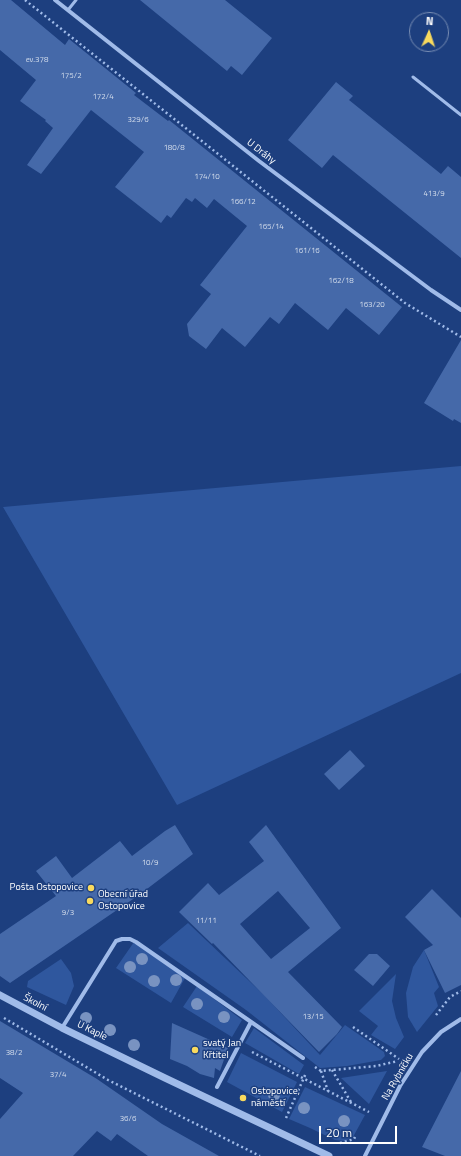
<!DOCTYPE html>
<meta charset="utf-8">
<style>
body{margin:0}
#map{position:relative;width:461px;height:1156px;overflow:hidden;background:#1d3f7f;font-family:"Titillium Web",sans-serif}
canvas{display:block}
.north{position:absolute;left:409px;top:12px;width:40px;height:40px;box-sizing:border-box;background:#1d3f7f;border:1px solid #778cb2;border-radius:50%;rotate:3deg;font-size:11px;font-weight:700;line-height:16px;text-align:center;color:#fff}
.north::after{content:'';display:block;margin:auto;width:14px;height:18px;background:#f9da5e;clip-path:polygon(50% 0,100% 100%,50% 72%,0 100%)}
.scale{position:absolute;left:319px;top:1126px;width:78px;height:18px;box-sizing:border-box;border:2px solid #fff;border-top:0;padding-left:5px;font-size:12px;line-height:14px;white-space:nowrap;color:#fff;-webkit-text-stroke:3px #1d3f7f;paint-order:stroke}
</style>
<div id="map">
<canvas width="461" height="1156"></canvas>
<div class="north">N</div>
<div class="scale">20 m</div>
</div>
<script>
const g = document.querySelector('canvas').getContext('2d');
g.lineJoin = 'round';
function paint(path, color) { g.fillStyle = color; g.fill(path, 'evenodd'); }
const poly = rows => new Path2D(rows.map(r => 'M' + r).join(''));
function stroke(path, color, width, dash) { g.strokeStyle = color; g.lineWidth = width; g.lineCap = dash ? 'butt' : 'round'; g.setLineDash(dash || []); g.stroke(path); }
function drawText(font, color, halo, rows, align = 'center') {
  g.font = font + ' "Titillium Web",sans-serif'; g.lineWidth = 3; g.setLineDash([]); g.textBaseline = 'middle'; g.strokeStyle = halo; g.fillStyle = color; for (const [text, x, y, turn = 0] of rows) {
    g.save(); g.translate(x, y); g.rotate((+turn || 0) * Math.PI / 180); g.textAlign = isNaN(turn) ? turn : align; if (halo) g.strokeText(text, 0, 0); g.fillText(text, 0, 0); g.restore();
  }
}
const green = poly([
 [461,466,461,673,177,805,3,507],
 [188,923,264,995,320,1055,345,1025,384,1052,385,1056,381,1060,347,1066,320,1068,246,1010,158,948],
 [134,942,185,978,171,1003,116,968],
 [424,950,439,987,434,993,438,1006,417,1032,408,1017,406,993,413,967],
 [61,959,71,973,74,986,66,1005,27,987,28,981],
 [396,974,392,1001,396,1018,404,1037,395,1049,371,1035,378,1026,359,1011],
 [197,986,242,1020,232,1037,183,1007],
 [254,1028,304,1065,299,1074,245,1043],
 [241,1053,297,1082,282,1112,227,1082],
 [387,1071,369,1104,341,1078],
 [305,1087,365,1115,353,1137,345,1141,335,1140,310,1128,289,1119]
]);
const building = poly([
 [0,0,11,0,65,45,69,39,136,93,134,95,168,121,169,120,402,307,379,335,346,308,328,330,295,303,279,324,270,317,245,347,222,328,206,349,189,336,187,324,211,294,200,285,247,226,214,199,207,208,195,198,192,202,186,198,171,218,167,215,161,223,115,187,144,152,91,110,41,174,27,165,53,128,45,121,46,120,20,101,36,80,0,50],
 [140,0,225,0,272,38,242,75,231,66,227,71],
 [336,82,353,96,349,100,441,174,448,166,461,177,461,258,333,155,322,168,288,140],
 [461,340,461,423,454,419,453,421,424,403],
 [350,750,365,766,339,790,324,774],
 [175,825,193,854,139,895,10,983,0,976,0,934,56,896,36,871,56,856,72,878,120,841,132,856,165,831],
 [266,825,341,928,288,972,342,1027,337,1034,319,1052,213,943,212,944,179,912,208,883,219,895,264,861,249,842],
 [278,891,310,928,271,959,240,924],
 [432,889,461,918,461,985,445,993,424,950,433,945,405,917],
 [369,954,377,954,390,966,373,986,354,970],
 [0,1021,97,1079,162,1124,219,1156,148,1156,117,1134,111,1141,97,1131,73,1156,0,1156,0,1119,23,1093,0,1078],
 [172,1023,228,1048,220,1071,215,1068,214,1078,200,1074,187,1066,170,1059],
 [461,1071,461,1156,445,1156,422,1147]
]);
const path = poly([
 [25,0,405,303,461,337],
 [436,1015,450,997,461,991],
 [4,1018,108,1080,260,1156],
 [353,1027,399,1059],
 [252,1052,369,1112],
 [315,1067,321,1071,376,1066,398,1061],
 [332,1070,351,1102],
 [321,1071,328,1091],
 [286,1118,306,1073],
 [340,1143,354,1139,355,1137]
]);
const service = poly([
 [68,10,76,0],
 [413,77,461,115]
]);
const minor = poly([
 [55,0,259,161,431,290,461,310],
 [62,1028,116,941,122,939,130,939,136,942,303,1058],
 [217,1087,251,1022],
 [365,1156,400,1086,422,1052,441,1032,461,1019]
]);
const tertiary = poly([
 [0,995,62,1028,165,1078,329,1156]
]);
const trees = [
 [142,959],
 [130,967],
 [176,980],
 [154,981],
 [197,1004],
 [224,1017],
 [86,1018],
 [110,1030],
 [134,1045],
 [274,1095],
 [304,1108],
 [344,1121]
];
const markers = [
 [91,888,4,"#f9da5e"],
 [90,901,4,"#f9da5e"],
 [195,1050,4,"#f9da5e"],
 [243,1098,4,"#f9da5e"]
];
const numberNames = [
 ["ev.378",37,60],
 ["175/2",71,76],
 ["172/4",103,97],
 ["329/6",138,120],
 ["180/8",174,148],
 ["174/10",207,177],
 ["413/9",434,194],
 ["166/12",243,202],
 ["165/14",271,227],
 ["161/16",307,251],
 ["162/18",341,281],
 ["163/20",372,305],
 ["10/9",150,863],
 ["9/3",68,913],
 ["11/11",206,921],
 ["13/15",313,1017],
 ["38/2",14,1053],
 ["37/4",58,1075],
 ["36/6",128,1119]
];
const streetNames = [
 ["U Dráhy",261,152,38],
 ["Školní",35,1003,27],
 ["U Kaple",92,1031,26],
 ["Na Rybníčku",398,1077,-60]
];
const poiNames = [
 ["Pošta Ostopovice",83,888,"right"],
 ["Obecní úřad",98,895],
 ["Ostopovice",98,907],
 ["svatý Jan",203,1044],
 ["Křtitel",203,1056],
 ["Ostopovice,",251,1092],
 ["náměstí",251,1104]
];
paint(green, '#2f579e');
paint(building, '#4569a9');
stroke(path, '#a0bbe9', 2.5, [2, 3]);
stroke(service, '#a0bbe9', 3);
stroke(minor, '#a0bbe9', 4);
stroke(tertiary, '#a0bbe9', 7);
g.fillStyle = '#7993c1';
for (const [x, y] of trees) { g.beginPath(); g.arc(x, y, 6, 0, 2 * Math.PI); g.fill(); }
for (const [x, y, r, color] of markers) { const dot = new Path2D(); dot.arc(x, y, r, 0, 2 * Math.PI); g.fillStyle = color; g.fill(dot); stroke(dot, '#1d3f7f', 1.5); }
drawText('8px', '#d0daea', null, numberNames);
drawText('10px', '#fff', '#1d3f7f', streetNames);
drawText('10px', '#fff', '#1d3f7f', poiNames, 'left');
</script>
